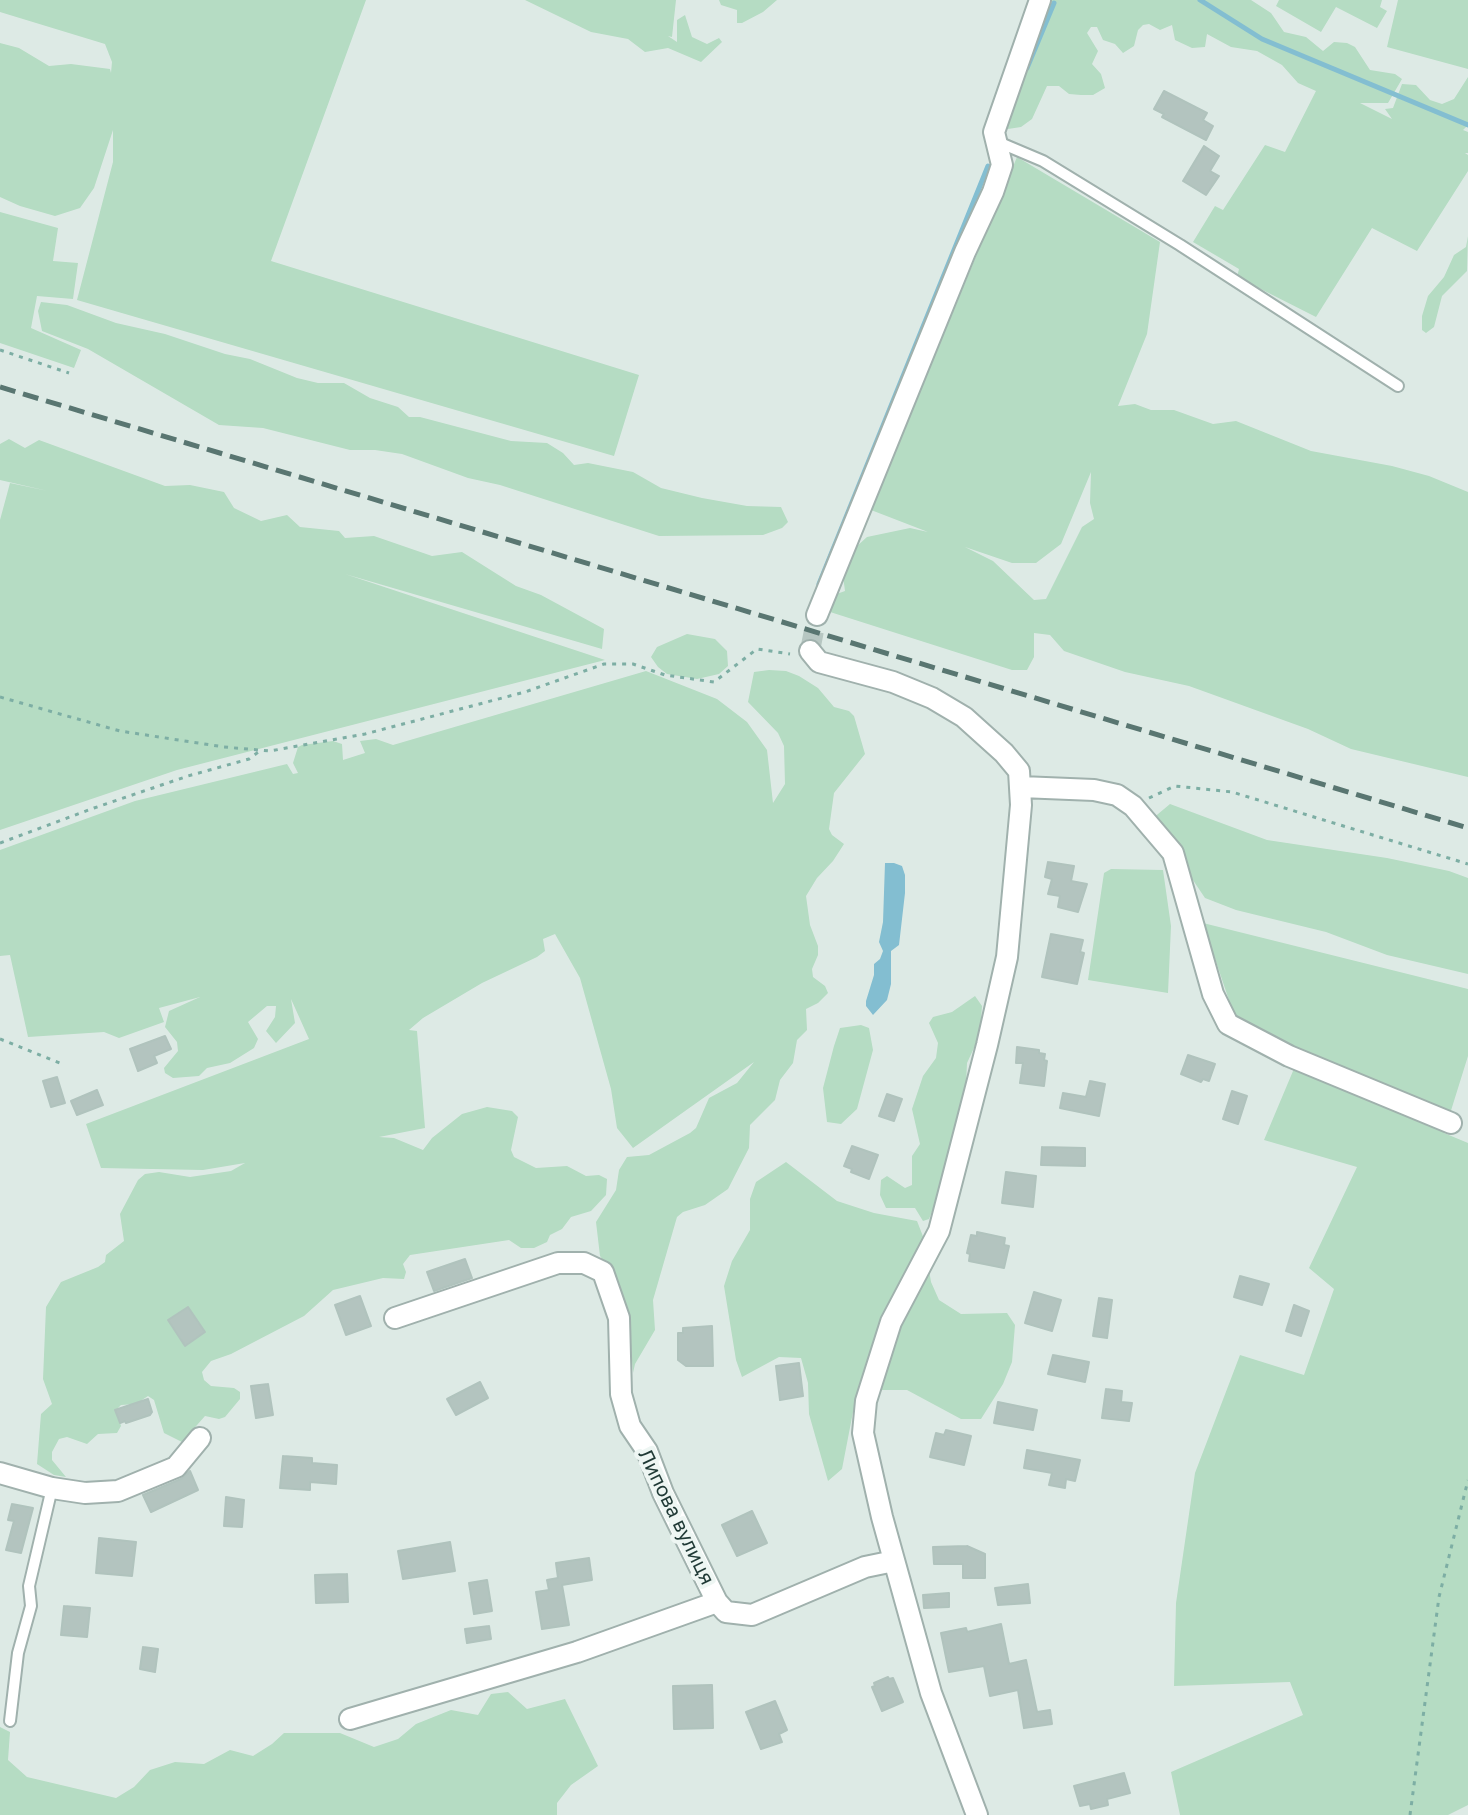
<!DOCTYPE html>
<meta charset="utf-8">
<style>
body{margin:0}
canvas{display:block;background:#ddeae5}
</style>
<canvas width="1468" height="1815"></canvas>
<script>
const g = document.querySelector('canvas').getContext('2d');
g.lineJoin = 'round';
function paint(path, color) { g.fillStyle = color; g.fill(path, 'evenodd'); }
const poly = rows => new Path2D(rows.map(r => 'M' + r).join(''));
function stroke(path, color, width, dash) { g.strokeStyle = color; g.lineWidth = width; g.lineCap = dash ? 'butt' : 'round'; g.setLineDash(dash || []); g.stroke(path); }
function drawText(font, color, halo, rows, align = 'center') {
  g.font = font + ' "Golos Text",sans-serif'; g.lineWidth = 8; g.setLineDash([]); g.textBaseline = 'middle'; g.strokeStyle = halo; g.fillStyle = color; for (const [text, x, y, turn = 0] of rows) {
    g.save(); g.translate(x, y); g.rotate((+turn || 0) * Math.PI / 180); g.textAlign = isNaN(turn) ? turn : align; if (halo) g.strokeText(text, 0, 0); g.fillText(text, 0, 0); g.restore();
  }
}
const green = poly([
 [0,0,366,0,271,261,639,375,614,456,77,300,113,162,113,130,94,188,80,208,55,216,20,206,0,197,0,43,19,48,49,66,71,64,110,69,111,73,112,62,105,44,0,12],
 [525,0,676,0,672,37,668,36,677,42,677,20,685,15,692,37,707,44,719,38,722,42,701,62,668,48,645,52,628,39,591,32],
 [719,0,777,0,763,12,742,23,737,23,737,10,721,5],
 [1042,0,1251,0,1271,13,1284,32,1306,37,1323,51,1334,42,1347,43,1355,47,1370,70,1395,74,1402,79,1388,103,1360,103,1392,119,1385,109,1393,108,1402,84,1416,85,1430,100,1442,104,1454,99,1468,77,1468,125,1463,130,1468,132,1468,153,1465,153,1468,155,1468,171,1417,251,1372,228,1316,317,1237,277,1239,269,1193,242,1215,206,1223,210,1265,145,1285,152,1316,91,1298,83,1282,65,1257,51,1231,47,1207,34,1205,47,1192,48,1175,40,1172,25,1160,30,1149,24,1143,25,1138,30,1134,46,1123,53,1115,44,1103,40,1097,27,1091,27,1087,33,1098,51,1092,64,1101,74,1105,88,1093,95,1081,95,1069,94,1059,86,1047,86,1032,119,1021,127,1008,129,997,123],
 [1279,0,1382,0,1380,7,1387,11,1377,28,1336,7,1321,32,1276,6],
 [1398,0,1468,0,1468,69,1387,47],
 [1017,157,1160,242,1147,334,1118,406,1135,404,1151,410,1174,410,1213,424,1236,421,1311,451,1392,466,1429,476,1468,492,1468,777,1351,749,1308,729,1189,686,1125,672,1064,651,1050,635,1034,633,1034,657,1027,670,1012,670,827,611,831,596,845,591,843,576,848,562,856,547,867,537,910,528,928,532,871,510],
 [1091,472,1090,503,1094,519,1082,527,1046,599,1034,600,993,561,965,547,1012,563,1036,563,1061,544],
 [0,212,58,228,53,261,78,263,73,299,37,296,31,328,81,350,74,368,0,343],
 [1468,236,1467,271,1442,296,1434,327,1426,333,1422,330,1422,316,1428,296,1444,277,1454,255,1466,247],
 [41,302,67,305,116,323,165,334,225,354,250,359,297,378,318,383,344,383,370,398,398,407,409,417,420,417,511,441,547,443,563,453,574,465,588,463,633,472,661,488,702,498,747,506,781,507,788,522,782,528,763,535,659,536,500,485,468,478,402,454,375,450,350,450,263,428,219,425,88,349,42,331,38,311],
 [9,439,25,448,39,440,165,486,190,485,224,492,234,508,261,521,287,515,300,527,339,531,345,538,374,536,432,556,462,552,516,586,541,595,604,629,602,649,345,574,605,660,177,770,0,830,0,520,10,483,48,491,0,480,0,444],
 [687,634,715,639,727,651,728,666,719,674,697,679,667,674,658,667,651,657,657,647],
 [769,670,786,671,799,676,818,688,834,707,849,711,854,716,865,754,834,793,829,829,832,835,844,844,833,861,817,878,806,896,810,925,818,946,818,955,812,969,813,977,825,986,828,993,818,1003,806,1009,807,1030,797,1040,793,1063,780,1080,775,1100,750,1125,749,1148,728,1189,705,1205,683,1212,677,1217,653,1300,655,1330,635,1364,633,1373,629,1324,608,1267,600,1256,596,1222,616,1190,619,1170,627,1157,649,1155,690,1133,696,1128,709,1098,737,1083,754,1062,633,1148,617,1128,611,1089,580,978,555,934,543,939,545,951,537,957,482,983,423,1018,409,1030,417,1031,425,1128,379,1137,394,1138,423,1150,432,1138,462,1114,487,1107,512,1111,518,1117,511,1150,514,1157,536,1168,567,1166,586,1176,599,1175,607,1179,606,1195,591,1211,571,1217,562,1229,550,1235,547,1242,534,1248,521,1248,509,1240,410,1255,403,1264,406,1272,404,1279,383,1278,333,1290,304,1316,231,1354,211,1361,202,1372,204,1380,211,1386,234,1388,240,1392,240,1399,225,1417,219,1419,205,1416,182,1442,164,1433,154,1400,148,1396,136,1404,121,1405,116,1410,121,1426,117,1433,98,1434,87,1444,67,1437,59,1439,52,1452,52,1460,66,1477,54,1475,37,1464,41,1414,52,1404,43,1379,46,1307,61,1282,98,1267,105,1262,106,1255,124,1241,120,1214,138,1180,145,1174,159,1172,190,1177,231,1171,245,1163,203,1170,101,1168,86,1124,309,1039,291,999,295,1023,276,1043,266,1031,275,1017,276,1006,267,1006,248,1022,258,1039,254,1048,230,1063,207,1068,199,1076,173,1078,165,1073,164,1068,178,1051,177,1042,165,1027,169,1011,200,997,159,1008,164,1022,119,1038,104,1032,28,1037,10,955,0,956,0,850,135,801,287,764,293,774,298,773,293,763,298,747,302,745,333,741,342,744,343,760,365,753,360,741,376,739,393,745,646,671,717,699,747,722,767,750,773,803,785,784,784,746,778,733,748,702,754,672],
 [1170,804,1267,840,1387,858,1449,871,1468,878,1468,974,1387,955,1326,932,1236,910,1205,898,1152,819],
 [1111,869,1163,870,1171,926,1168,993,1088,980,1104,873],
 [1203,923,1468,989,1468,1056,1444,1133,1468,1143,1468,1805,1448,1815,1180,1815,1171,1772,1303,1715,1290,1682,1174,1686,1176,1603,1195,1473,1240,1355,1304,1375,1334,1289,1309,1268,1357,1167,1264,1140,1301,1052,1236,1021],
 [975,996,982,1006,980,1035,967,1063,965,1106,951,1139,941,1189,929,1219,923,1221,915,1208,886,1208,880,1195,881,1180,887,1176,905,1188,912,1185,912,1156,920,1144,912,1109,923,1076,936,1058,938,1043,929,1023,933,1017,952,1012],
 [861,1025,869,1028,873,1050,857,1109,841,1124,827,1122,823,1088,834,1046,840,1028],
 [786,1162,837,1201,874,1213,917,1221,924,1239,931,1282,939,1300,961,1314,1007,1313,1015,1325,1012,1362,1003,1384,981,1419,961,1419,907,1390,882,1390,853,1412,842,1469,828,1481,809,1414,808,1383,801,1358,779,1357,742,1377,736,1360,724,1286,732,1261,750,1230,750,1199,756,1182],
 [508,1692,527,1709,565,1699,598,1766,571,1785,557,1803,557,1815,0,1815,0,1727,10,1732,8,1760,27,1777,116,1798,134,1787,150,1770,175,1762,204,1764,230,1750,253,1756,272,1744,284,1733,340,1733,374,1747,398,1739,416,1724,451,1710,478,1715,491,1694]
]);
const water = poly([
 [885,863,894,863,902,866,905,875,905,893,899,945,891,951,891,984,887,1000,873,1015,866,1006,866,1001,874,975,874,964,880,959,883,951,879,942,883,922]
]);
const stream = poly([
 [1200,0,1262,39,1468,125],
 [1027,68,1054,3],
 [819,584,988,166]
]);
const building = poly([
 [1164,91,1207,113,1203,120,1213,126,1206,140,1162,117,1164,114,1154,109,1164,91],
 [1204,146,1219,156,1210,171,1219,176,1206,195,1183,181,1204,146],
 [1048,862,1074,866,1071,881,1087,884,1078,912,1058,907,1060,896,1048,894,1052,879,1045,877,1048,862],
 [1051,934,1083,940,1080,952,1084,953,1077,984,1042,977,1051,934],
 [165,1036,171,1049,154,1056,157,1063,138,1071,130,1049,165,1036],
 [1017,1047,1039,1050,1039,1053,1045,1054,1044,1060,1047,1061,1044,1086,1020,1083,1023,1063,1016,1063,1017,1047],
 [1188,1055,1215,1064,1209,1081,1203,1079,1201,1082,1181,1074,1188,1055],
 [57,1077,65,1103,51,1107,43,1081,57,1077],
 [1090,1081,1105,1084,1099,1116,1060,1108,1063,1093,1086,1097,1090,1081],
 [97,1090,103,1105,77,1115,71,1101,97,1090],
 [1232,1091,1247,1096,1238,1124,1223,1119,1232,1091],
 [887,1094,902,1099,894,1121,879,1116,887,1094],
 [852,1146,878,1155,869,1179,851,1172,852,1169,844,1166,852,1146],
 [1042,1147,1085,1148,1085,1166,1041,1165,1042,1147],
 [1006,1172,1036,1176,1033,1207,1002,1203,1006,1172],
 [977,1232,1005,1238,1004,1245,1009,1246,1004,1268,969,1261,970,1254,967,1253,971,1235,977,1236,977,1232],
 [465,1259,472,1278,434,1291,427,1272,465,1259],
 [1240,1276,1269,1284,1262,1305,1234,1297,1240,1276],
 [1034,1292,1061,1300,1052,1331,1025,1323,1034,1292],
 [360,1296,371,1326,346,1335,335,1305,360,1296],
 [1099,1298,1112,1300,1107,1338,1093,1336,1099,1298],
 [1294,1305,1309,1311,1301,1336,1286,1331,1294,1305],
 [188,1307,205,1332,185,1346,168,1320,188,1307],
 [712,1326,713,1366,686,1366,678,1360,678,1333,683,1333,683,1328,712,1326],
 [1053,1355,1089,1362,1085,1382,1048,1374,1053,1355],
 [799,1363,803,1396,780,1400,776,1366,799,1363],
 [480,1382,488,1398,456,1415,447,1399,480,1382],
 [268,1384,273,1415,256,1418,251,1386,268,1384],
 [1106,1389,1122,1391,1121,1402,1132,1403,1129,1421,1102,1418,1106,1389],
 [148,1399,152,1412,150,1415,126,1423,125,1421,120,1423,115,1410,148,1399],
 [998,1402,1037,1410,1033,1430,994,1423,998,1402],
 [946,1430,971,1436,964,1465,930,1457,936,1433,944,1435,946,1430],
 [1027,1450,1080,1460,1075,1481,1066,1479,1065,1488,1049,1485,1052,1473,1024,1468,1027,1450],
 [283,1456,312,1458,312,1463,337,1465,336,1484,310,1482,310,1490,280,1488,283,1456],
 [190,1471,198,1490,151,1512,143,1495,181,1479,190,1471],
 [226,1497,244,1500,242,1527,224,1526,226,1497],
 [12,1504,33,1508,21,1553,6,1550,14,1521,8,1520,12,1504],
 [752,1511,767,1543,737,1556,722,1525,752,1511],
 [99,1538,136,1542,132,1576,96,1573,99,1538],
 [450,1542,455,1571,403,1579,398,1551,450,1542],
 [967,1546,985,1554,985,1578,963,1578,963,1564,934,1564,933,1547,967,1546],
 [589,1558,592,1580,562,1585,569,1625,542,1629,536,1592,549,1590,547,1580,558,1578,556,1563,589,1558],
 [347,1574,348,1602,316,1603,315,1575,347,1574],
 [487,1580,492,1611,474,1614,469,1583,487,1580],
 [1028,1584,1030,1603,998,1605,995,1588,1028,1584],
 [949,1593,949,1607,924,1608,923,1595,949,1593],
 [64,1606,90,1608,87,1637,61,1635,64,1606],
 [1001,1624,1009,1664,1026,1660,1037,1712,1050,1710,1052,1724,1024,1728,1018,1690,990,1696,984,1666,949,1672,941,1633,966,1628,967,1632,1001,1624],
 [489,1626,491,1639,467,1643,465,1629,489,1626],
 [143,1647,158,1649,155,1672,140,1669,143,1647],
 [888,1677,889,1679,893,1678,903,1702,882,1711,872,1687,875,1686,874,1683,888,1677],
 [712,1685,713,1728,674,1729,673,1686,712,1685],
 [775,1701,787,1730,779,1734,782,1742,761,1749,746,1712,775,1701],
 [1124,1773,1130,1793,1107,1799,1108,1805,1091,1809,1090,1804,1080,1806,1074,1786,1124,1773]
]);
const minorTunnel = poly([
 [810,651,817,615]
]);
const path = poly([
 [0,350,69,373],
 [0,697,120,731,224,747,270,751,365,734,525,692,604,664,633,664,665,675,714,682,757,649,790,654],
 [1149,798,1175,786,1232,792,1468,864],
 [0,843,94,808,188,776,249,759,261,750],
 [0,1039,65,1065],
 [1410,1815,1439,1597,1468,1480]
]);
const service = poly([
 [998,142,1043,161,1180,245,1398,386],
 [10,1721,18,1653,31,1606,29,1586,52,1488]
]);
const minor = poly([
 [817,615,965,252,993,192,1002,165,994,132,1040,0],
 [810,651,819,662,893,682,932,698,964,717,1004,753,1019,771,1021,805,1007,957,987,1045,939,1231,891,1322,866,1401,863,1433,882,1517,931,1693,977,1815],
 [1021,787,1094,790,1117,795,1133,806,1173,853,1213,994,1228,1024,1289,1056,1451,1123],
 [0,1473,52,1488,85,1493,118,1491,176,1467,200,1438],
 [717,1602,726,1612,752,1615,865,1567,894,1561],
 [350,1719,577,1652,717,1602,663,1493,647,1451,630,1426,621,1394,619,1318,603,1272,584,1263,558,1263,395,1318]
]);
const rail = poly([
 [0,387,1468,828]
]);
const streetNames = [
 ["Липова вулиця",676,1517,64]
];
paint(green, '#b5dcc3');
paint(water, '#83bed1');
stroke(stream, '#83bed1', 5);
paint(building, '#b3c4bf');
stroke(building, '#b0c3bd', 2);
stroke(minorTunnel, '#b7c7c2', 20, [20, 10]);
stroke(service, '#a0b1ad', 14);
stroke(minor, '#a0b1ad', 24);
stroke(path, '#7daea4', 3, [4, 6]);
stroke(service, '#fff', 10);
stroke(minor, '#fff', 20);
stroke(rail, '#597671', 5, [16, 8]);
drawText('20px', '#1f3935', '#eef6f3', streetNames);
</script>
